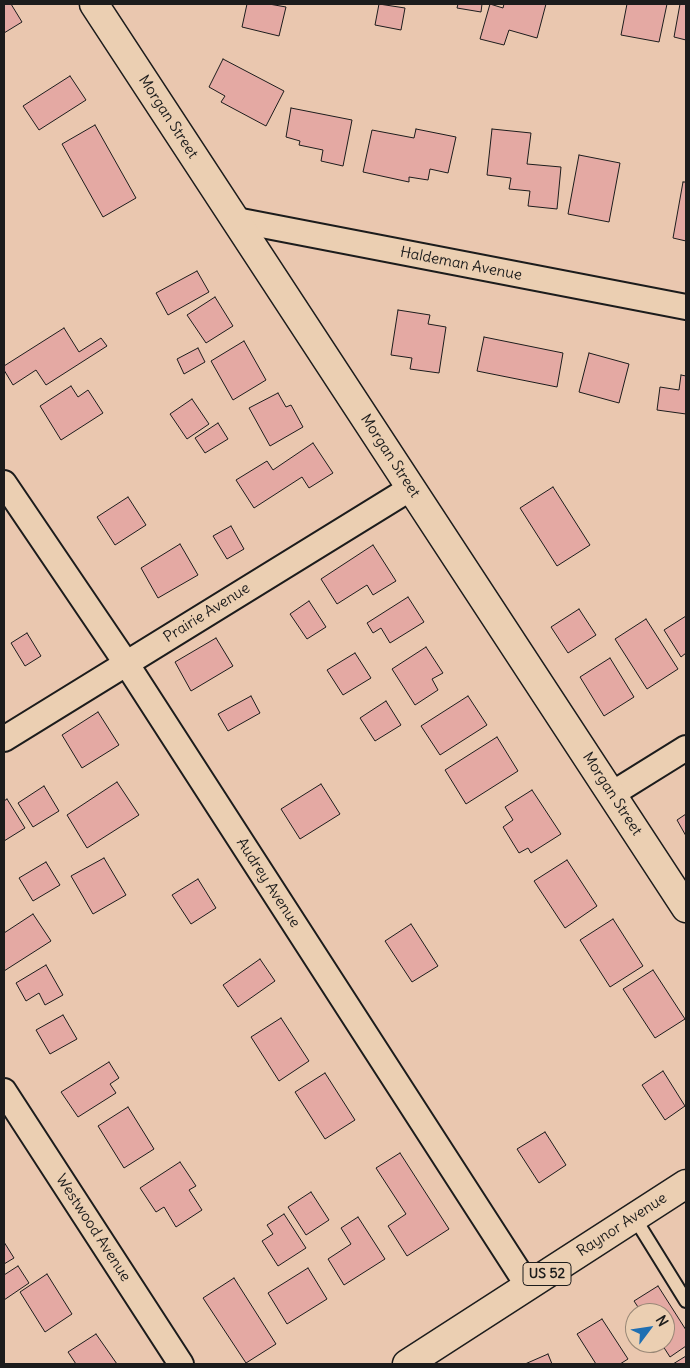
<!DOCTYPE html>
<style>
body{margin:0}
#map{position:relative;width:690px;height:1368px;overflow:hidden;background:#eac7af;font-family:Delius,sans-serif}
canvas{display:block}
.frame{position:absolute;inset:0;border:5px solid #1c1c1c;pointer-events:none}
.north{position:absolute;left:625px;top:1303px;width:50px;height:50px;box-sizing:border-box;background:#ebcfb2;border:1px solid #988776;border-radius:50%;rotate:59deg;font-size:14px;font-weight:700;line-height:20px;text-align:center;color:#1c1c1c}
.north::after{content:'';display:block;margin:auto;width:18px;height:22px;background:#1f6fb2;clip-path:polygon(50% 0,100% 100%,50% 72%,0 100%)}
</style>
<div id="map">
<canvas width="690" height="1368"></canvas>
<div class="frame"></div>
<div class="north">N</div>
</div>
<script>
const g = document.querySelector('canvas').getContext('2d');
g.lineJoin = 'round';
function paint(path, color) { g.fillStyle = color; g.fill(path, 'evenodd'); }
const poly = rows => new Path2D(rows.map(r => 'M' + r).join(''));
function stroke(path, color, width, dash) { g.strokeStyle = color; g.lineWidth = width; g.lineCap = dash ? 'butt' : 'round'; g.setLineDash(dash || []); g.stroke(path); }
function drawText(font, color, halo, rows, align = 'center') {
  g.font = font + ' Delius,sans-serif'; g.lineWidth = 4; g.setLineDash([]); g.textBaseline = 'middle'; g.strokeStyle = halo; g.fillStyle = color; for (const [text, x, y, turn = 0] of rows) {
    g.save(); g.translate(x, y); g.rotate((+turn || 0) * Math.PI / 180); g.textAlign = isNaN(turn) ? turn : align; if (halo) g.strokeText(text, 0, 0); g.fillText(text, 0, 0); g.restore();
  }
}
const building = poly([
 [4,4,11,4,22,22,4,33,4,4],
 [247,4,269,4,286,7,279,36,242,27,247,4],
 [379,4,405,8,401,30,375,25,379,4],
 [458,4,482,4,481,12,457,8,458,4],
 [490,4,503,8,504,4,546,4,537,38,509,30,504,45,480,39,490,4],
 [627,4,667,4,659,42,621,35,627,4],
 [680,4,686,4,686,40,674,37,680,4],
 [223,59,284,91,266,126,221,102,225,96,209,87,223,59],
 [70,76,86,100,39,130,23,106,70,76],
 [291,108,352,120,343,166,321,161,323,150,299,145,300,141,286,137,291,108],
 [95,125,136,198,103,217,62,144,95,125],
 [416,129,456,137,448,173,430,169,428,180,409,177,409,182,363,172,372,130,414,138,416,129],
 [492,129,531,133,527,164,561,167,557,209,528,206,530,191,509,189,511,178,487,175,492,129],
 [579,155,620,163,609,222,568,214,579,155],
 [683,182,686,182,686,241,673,238,683,182],
 [197,271,209,292,168,315,156,293,197,271],
 [215,297,233,326,206,343,187,315,215,297],
 [398,310,430,315,428,324,446,327,439,373,410,369,412,358,391,355,398,310],
 [64,328,79,352,101,338,107,346,46,385,36,370,13,385,4,370,4,366,64,328],
 [484,337,563,353,557,387,477,371,484,337],
 [244,341,266,380,233,400,211,361,244,341],
 [198,348,205,362,184,374,177,359,198,348],
 [589,353,629,364,619,403,579,392,589,353],
 [681,375,686,376,686,414,657,410,660,387,679,390,681,375],
 [71,386,78,397,88,390,103,413,61,440,40,406,71,386],
 [278,393,286,407,291,405,303,427,270,446,249,408,278,393],
 [192,399,209,424,187,439,170,414,192,399],
 [218,423,228,439,205,453,195,438,218,423],
 [313,443,333,473,309,488,302,477,254,508,236,480,267,461,273,470,313,443],
 [553,487,590,545,557,566,520,508,553,487],
 [128,497,146,525,115,545,97,517,128,497],
 [231,526,244,549,227,559,213,536,231,526],
 [180,544,198,575,158,598,141,568,180,544],
 [373,545,396,581,373,595,367,585,337,604,321,579,373,545],
 [408,597,424,622,390,643,381,628,373,633,367,623,408,597],
 [309,601,326,627,307,639,290,614,309,601],
 [579,609,596,635,568,653,551,627,579,609],
 [686,616,686,653,681,657,664,630,686,616],
 [646,619,678,669,647,689,615,639,646,619],
 [27,633,41,656,25,666,11,643,27,633],
 [216,638,233,666,191,691,175,662,216,638],
 [426,647,443,673,432,679,438,690,415,705,392,669,426,647],
 [355,653,371,678,343,695,327,670,355,653],
 [610,658,634,697,604,716,580,677,610,658],
 [251,696,260,713,228,731,218,714,251,696],
 [468,696,487,725,440,755,421,726,468,696],
 [386,701,401,725,375,741,360,718,386,701],
 [98,712,119,745,82,768,62,735,98,712],
 [497,737,518,771,466,804,445,770,497,737],
 [117,782,139,815,87,848,67,815,117,782],
 [321,784,340,814,300,839,281,809,321,784],
 [44,786,59,811,33,827,18,803,44,786],
 [532,790,561,834,531,853,528,848,519,853,503,827,513,820,505,807,532,790],
 [7,799,25,828,4,841,4,801,7,799],
 [686,814,686,836,677,820,686,814],
 [104,858,126,895,93,914,71,876,104,858],
 [567,860,597,906,565,928,534,881,567,860],
 [46,862,60,885,33,901,19,878,46,862],
 [198,879,216,908,191,924,172,895,198,879],
 [33,914,51,941,4,971,4,933,33,914],
 [613,919,643,966,610,987,580,940,613,919],
 [411,924,438,966,412,982,385,941,411,924],
 [260,959,275,981,238,1007,223,985,260,959],
 [46,965,63,995,45,1005,39,993,26,1001,16,983,46,965],
 [653,970,685,1019,655,1038,623,989,653,970],
 [63,1015,77,1039,50,1054,36,1030,63,1015],
 [281,1018,309,1061,279,1081,251,1037,281,1018],
 [109,1062,119,1078,110,1084,116,1093,78,1117,61,1092,109,1062],
 [663,1071,685,1106,665,1120,642,1085,663,1071],
 [325,1073,355,1120,325,1139,295,1092,325,1073],
 [128,1107,154,1149,124,1168,98,1126,128,1107],
 [545,1132,566,1165,539,1183,517,1149,545,1132],
 [400,1153,449,1229,407,1256,388,1226,406,1214,376,1168,400,1153],
 [180,1162,196,1186,189,1190,202,1210,176,1227,164,1207,156,1212,140,1188,180,1162],
 [311,1192,329,1220,306,1235,288,1207,311,1192],
 [284,1214,306,1248,278,1266,262,1241,273,1234,267,1225,284,1214],
 [358,1217,385,1259,344,1285,328,1259,351,1244,341,1228,358,1217],
 [4,1242,14,1258,4,1264,4,1242],
 [18,1266,29,1283,4,1300,4,1275,18,1266],
 [308,1268,327,1299,287,1324,268,1293,308,1268],
 [47,1274,72,1314,45,1332,20,1292,47,1274],
 [234,1278,276,1344,246,1363,203,1298,234,1278],
 [658,1286,686,1330,686,1346,670,1357,661,1343,665,1343,665,1313,642,1313,634,1301,658,1286],
 [602,1319,628,1359,620,1364,596,1364,577,1334,602,1319],
 [96,1334,117,1364,76,1364,68,1352,96,1334],
 [548,1354,552,1364,525,1364,548,1354],
 [686,1356,686,1364,673,1364,686,1356]
]);
const lane = poly([
 [634,1217,686,1301]
]);
const street = poly([
 [236,220,686,307],
 [4,483,126,663,528,1286],
 [4,739,411,488],
 [612,794,686,748],
 [4,1091,181,1364]
]);
const secondary = poly([
 [94,4,686,908]
]);
const primary = poly([
 [407,1364,686,1184]
]);
const shields = [
 [547,1274,48]
];
const shieldNames = [
 ["US 52",547,1274]
];
const streetNames = [
 ["Morgan Street",168,117,57],
 ["Haldeman Avenue",461,264,11],
 ["Morgan Street",390,456,57],
 ["Prairie Avenue",207,613,-32],
 ["Morgan Street",612,794,57],
 ["Audrey Avenue",268,883,57],
 ["Raynor Avenue",622,1225,-33],
 ["Westwood Avenue",93,1228,57]
];
paint(building, '#e4a9a3');
stroke(building, '#1c1c1c', 1);
stroke(lane, '#1c1c1c', 16);
stroke(street, '#1c1c1c', 28);
stroke(secondary, '#1c1c1c', 31);
stroke(primary, '#1c1c1c', 31);
stroke(lane, '#ebcfb2', 12);
stroke(street, '#ebcfb2', 24);
stroke(secondary, '#ebcfb2', 28);
stroke(primary, '#ebcfb2', 28);
for (const [x, y, w] of shields) { const box = new Path2D(); box.roundRect(x - w / 2, y - 11.5, w, 23, 4); g.fillStyle = '#ebcfb2'; g.fill(box); stroke(box, '#1c1c1c', 1); }
drawText('bold 14px', '#1c1c1c', null, shieldNames);
drawText('15px', '#1c1c1c', '#ebcfb2', streetNames);
</script>
